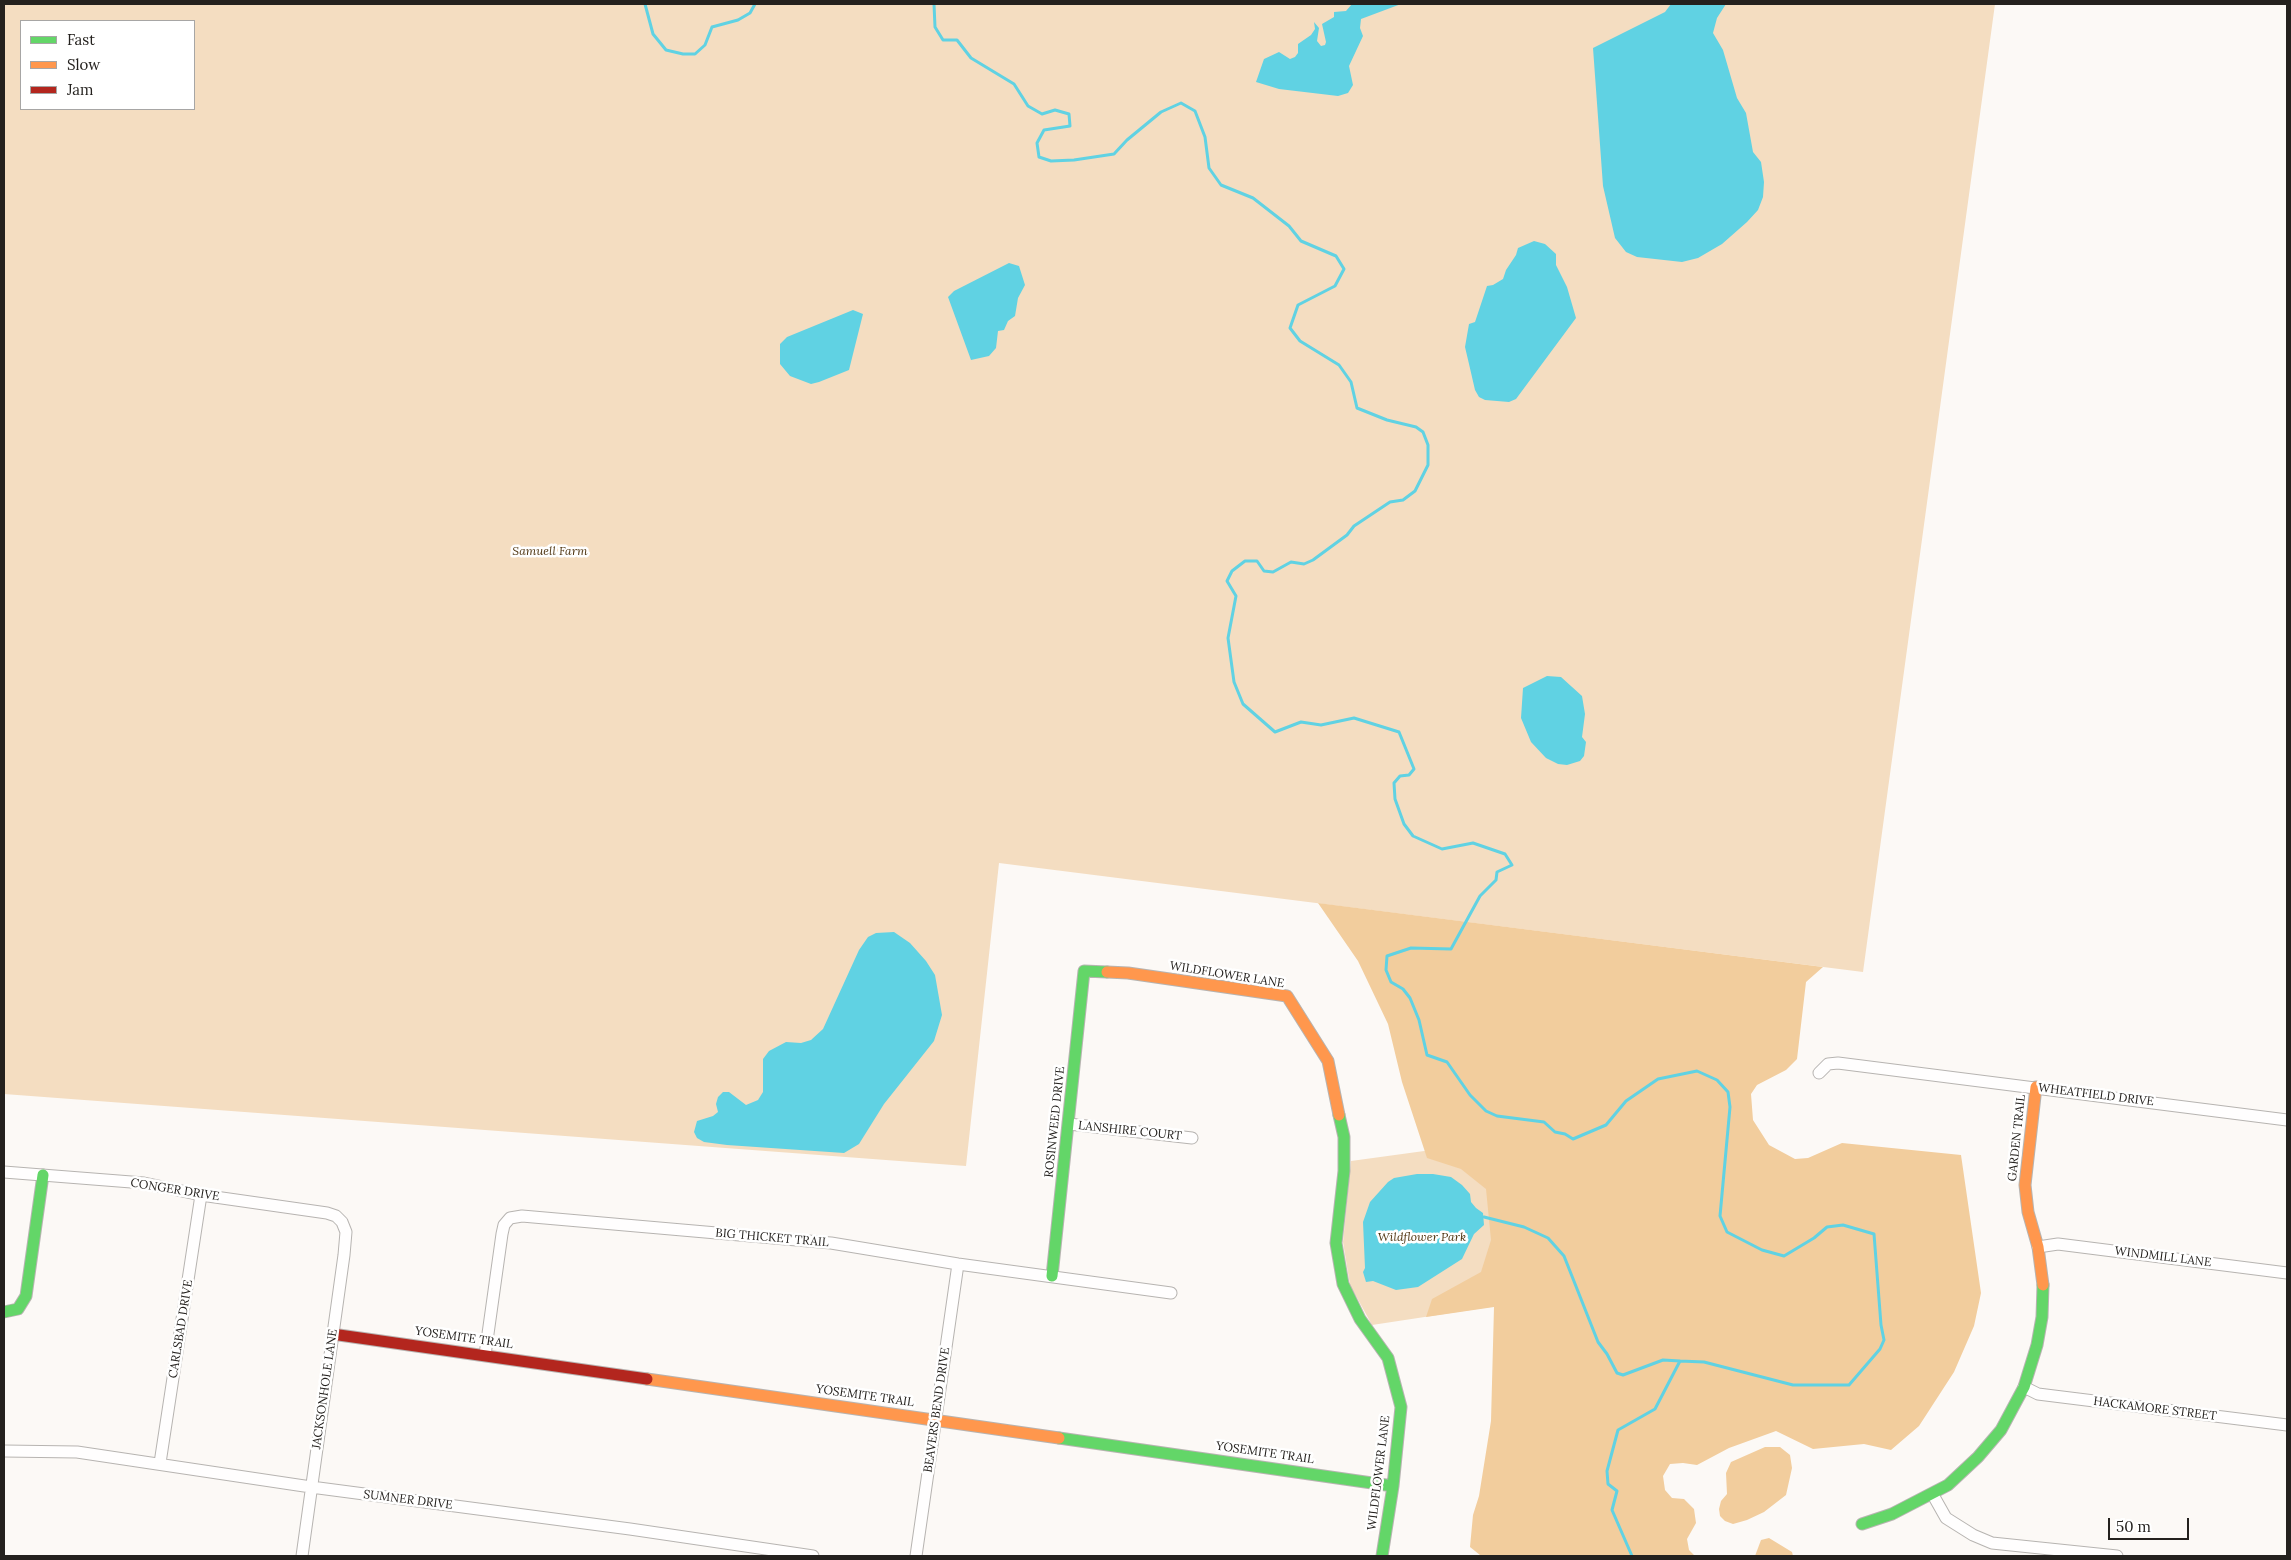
<!DOCTYPE html>
<style>
body{margin:0}
#map{position:relative;width:2291px;height:1560px;overflow:hidden;background:#fcf9f6;font-family:Lora,serif}
canvas{display:block}
.frame{position:absolute;inset:0;border:5px solid #24211e;pointer-events:none}
.legend{position:absolute;left:20px;top:20px;width:175px;height:90px;box-sizing:border-box;background:#fff;border:1px solid #a7a6a5;margin:0;padding:6px 9px;list-style:none;font-size:15px;color:#24211e}
.legend li{display:flex;align-items:center;gap:10px;height:25px}
.legend b{width:25px;border:1px solid #a7a6a5}
.scale{position:absolute;left:2108px;top:1518px;width:81px;height:22px;box-sizing:border-box;border:2px solid #24211e;border-top:0;padding-left:6px;font-size:15px;line-height:18px;white-space:nowrap;color:#24211e;-webkit-text-stroke:4px #fff;paint-order:stroke}
</style>
<div id="map">
<canvas width="2291" height="1560"></canvas>
<div class="frame"></div>
<ul class="legend">
<li><b style="height:6px;background:#63d668"></b>Fast</li>
<li><b style="height:6px;background:#ff974d"></b>Slow</li>
<li><b style="height:6px;background:#b3261e"></b>Jam</li>
</ul>
<div class="scale">50 m</div>
</div>
<script>
const g = document.querySelector('canvas').getContext('2d');
g.lineJoin = 'round';
function paint(path, color) { g.fillStyle = color; g.fill(path, 'evenodd'); }
const poly = rows => new Path2D(rows.map(r => 'M' + r).join(''));
function stroke(path, color, width, dash) { g.strokeStyle = color; g.lineWidth = width; g.lineCap = dash ? 'butt' : 'round'; g.setLineDash(dash || []); g.stroke(path); }
function drawText(font, color, halo, rows, align = 'center') {
  g.font = font + ' Lora,serif'; g.lineWidth = 5; g.setLineDash([]); g.textBaseline = 'middle'; g.strokeStyle = halo; g.fillStyle = color; for (const [text, x, y, turn = 0] of rows) {
    g.save(); g.translate(x, y); g.rotate((+turn || 0) * Math.PI / 180); g.textAlign = isNaN(turn) ? turn : align; if (halo) g.strokeText(text, 0, 0); g.fillText(text, 0, 0); g.restore();
  }
}
const green = poly([
 [4,4,1995,4,1863,972,999,863,966,1166,4,1094],
 [21,21,194,21,194,109,21,109],
 [1490,1142,1510,1304,1372,1325,1350,1285,1343,1242,1351,1161]
]);
const forest = poly([
 [1318,903,1823,967,1806,982,1797,1059,1786,1070,1757,1085,1751,1094,1753,1120,1769,1145,1795,1159,1808,1158,1842,1143,1961,1155,1981,1293,1974,1326,1954,1372,1919,1426,1891,1450,1864,1444,1813,1449,1776,1431,1729,1448,1697,1465,1683,1463,1670,1464,1663,1476,1665,1490,1672,1498,1684,1499,1694,1509,1696,1523,1687,1539,1689,1550,1695,1556,1490,1556,1480,1555,1470,1547,1473,1515,1479,1496,1491,1421,1494,1307,1426,1317,1432,1299,1481,1272,1491,1240,1486,1189,1461,1169,1427,1158,1402,1082,1388,1024,1358,961],
 [1765,1447,1780,1447,1790,1455,1792,1468,1786,1495,1764,1512,1747,1520,1733,1524,1725,1521,1720,1516,1719,1509,1721,1501,1727,1494,1726,1473,1731,1462],
 [1769,1538,1792,1552,1793,1556,1755,1556,1761,1540]
]);
const water = poly([
 [1352,4,1401,4,1361,19,1360,28,1363,36,1349,66,1353,85,1348,93,1338,96,1279,89,1256,82,1264,59,1279,52,1290,59,1295,57,1298,53,1298,44,1311,35,1315,29,1314,22,1319,28,1317,41,1321,46,1325,45,1326,42,1322,24,1334,17,1334,12,1346,11],
 [1671,4,1726,4,1717,18,1713,33,1723,50,1737,98,1746,113,1753,152,1761,162,1764,182,1763,197,1758,210,1747,222,1722,244,1698,258,1682,262,1637,257,1626,252,1615,238,1603,186,1593,48,1665,12],
 [1534,241,1545,244,1556,254,1556,265,1567,287,1576,318,1516,399,1509,402,1485,400,1479,397,1475,390,1469,364,1465,347,1469,324,1475,322,1487,286,1493,285,1503,279,1506,270,1516,255,1518,248],
 [1009,263,1019,266,1025,285,1018,298,1015,316,1008,321,1004,330,998,331,996,348,989,356,971,360,948,297,954,291],
 [853,310,863,314,849,370,819,382,811,384,790,376,780,364,780,344,787,337],
 [1547,676,1561,677,1582,696,1585,714,1582,737,1586,742,1584,756,1580,761,1567,765,1558,764,1546,758,1531,742,1521,718,1523,688],
 [894,932,910,943,926,961,935,975,942,1015,934,1041,884,1104,859,1144,844,1153,727,1145,704,1142,697,1138,694,1132,697,1121,713,1116,718,1112,716,1104,718,1097,723,1092,729,1092,746,1105,758,1100,763,1092,763,1059,769,1051,786,1042,801,1043,811,1040,823,1029,859,950,868,937,876,933],
 [1417,1174,1433,1174,1451,1177,1462,1185,1470,1194,1471,1202,1476,1208,1483,1213,1484,1225,1474,1234,1462,1259,1418,1287,1396,1290,1373,1281,1366,1282,1363,1272,1365,1268,1363,1222,1370,1202,1388,1182,1394,1178]
]);
const stream = poly([
 [645,4,653,34,666,50,683,54,695,54,705,45,712,27,738,20,750,13,755,4],
 [934,4,935,27,943,40,957,40,971,58,1014,84,1028,106,1042,114,1055,110,1069,114,1070,126,1044,130,1037,143,1039,157,1051,161,1074,160,1114,154,1127,140,1161,112,1181,103,1195,111,1205,137,1209,168,1221,185,1253,198,1289,226,1301,241,1336,256,1344,269,1335,286,1298,305,1290,328,1300,341,1339,365,1351,382,1357,408,1387,420,1416,427,1423,432,1428,445,1428,465,1415,491,1403,500,1390,502,1354,526,1347,535,1313,560,1304,564,1291,562,1273,572,1264,571,1257,561,1245,561,1232,571,1227,581,1236,596,1228,638,1234,682,1243,704,1275,732,1301,722,1321,725,1354,718,1399,732,1414,769,1409,775,1400,776,1394,783,1395,799,1404,824,1413,836,1442,849,1473,843,1505,854,1512,865,1497,872,1496,880,1480,896,1451,949,1411,948,1387,956,1386,970,1391,982,1403,989,1410,998,1419,1020,1427,1055,1447,1062,1470,1095,1486,1111,1497,1116,1544,1122,1555,1132,1565,1134,1573,1139,1606,1125,1626,1101,1658,1079,1697,1071,1717,1080,1728,1092,1730,1107,1720,1216,1727,1232,1762,1250,1784,1256,1814,1238,1827,1227,1843,1225,1874,1234,1881,1325,1884,1340,1880,1349,1849,1385,1793,1385,1704,1362,1680,1361,1655,1409,1618,1430,1607,1471,1608,1484,1617,1491,1612,1510,1632,1556],
 [1484,1217,1524,1227,1548,1238,1564,1256,1598,1342,1607,1354,1617,1373,1623,1375,1663,1360,1680,1361]
]);
const street = poly([
 [1819,1073,1828,1064,1838,1063,2287,1120],
 [1069,1124,1192,1138],
 [4,1172,144,1183,201,1195,327,1213,336,1216,342,1222,346,1232,344,1255,302,1556],
 [2038,1247,2058,1244,2287,1273],
 [485,1355,502,1234,504,1225,510,1218,522,1216,831,1243,958,1264,1171,1293],
 [2024,1387,2038,1394,2287,1425],
 [4,1451,77,1452,311,1487,630,1529,813,1556],
 [160,1463,201,1195],
 [1933,1495,1946,1518,1973,1535,1992,1543,2117,1556],
 [916,1556,958,1264]
]);
const fast = poly([
 [1339,1115,1344,1137,1344,1171,1336,1243,1343,1284,1360,1319,1388,1358,1401,1407,1393,1486,1382,1556],
 [1052,1276,1084,971,1107,972],
 [4,1312,18,1309,26,1296,43,1175],
 [1059,1438,1393,1486],
 [1862,1524,1892,1514,1948,1485,1978,1457,2001,1430,2024,1387,2037,1345,2042,1317,2043,1285]
]);
const slow = poly([
 [1107,972,1128,973,1287,996,1328,1061,1339,1115],
 [2036,1087,2025,1185,2028,1212,2038,1247,2043,1285],
 [647,1379,1059,1438]
]);
const jam = poly([
 [332,1334,647,1379]
]);
const parkNames = [
 ["Samuell Farm",550,552],
 ["Wildflower Park",1422,1238]
];
const streetNames = [
 ["WILDFLOWER LANE",1227,975,9],
 ["WHEATFIELD DRIVE",2096,1095,7],
 ["ROSINWEED DRIVE",1055,1122,-84],
 ["LANSHIRE COURT",1130,1131,6],
 ["GARDEN TRAIL",2017,1138,-84],
 ["CONGER DRIVE",175,1190,9],
 ["BIG THICKET TRAIL",772,1238,5],
 ["WINDMILL LANE",2163,1257,7],
 ["CARLSBAD DRIVE",181,1329,-81],
 ["YOSEMITE TRAIL",464,1338,8],
 ["JACKSONHOLE LANE",325,1389,-82],
 ["YOSEMITE TRAIL",865,1396,8],
 ["HACKAMORE STREET",2155,1409,7],
 ["BEAVERS BEND DRIVE",937,1410,-82],
 ["YOSEMITE TRAIL",1265,1453,8],
 ["WILDFLOWER LANE",1379,1473,-83],
 ["SUMNER DRIVE",408,1500,7]
];
paint(green, '#f4ddc1');
paint(forest, '#f2cd9d');
paint(water, '#60d2e3');
stroke(stream, '#60d2e3', 3);
stroke(street, '#b7b4b1', 13);
stroke(fast, '#b7b4b1', 13);
stroke(slow, '#b7b4b1', 13);
stroke(jam, '#b7b4b1', 13);
stroke(street, '#fffefe', 11);
stroke(fast, '#63d668', 11);
stroke(slow, '#ff974d', 11);
stroke(jam, '#b3261e', 11);
drawText('italic 12px', '#4f3511', '#fff', parkNames);
drawText('12px', '#24211e', '#fff', streetNames);
</script>
